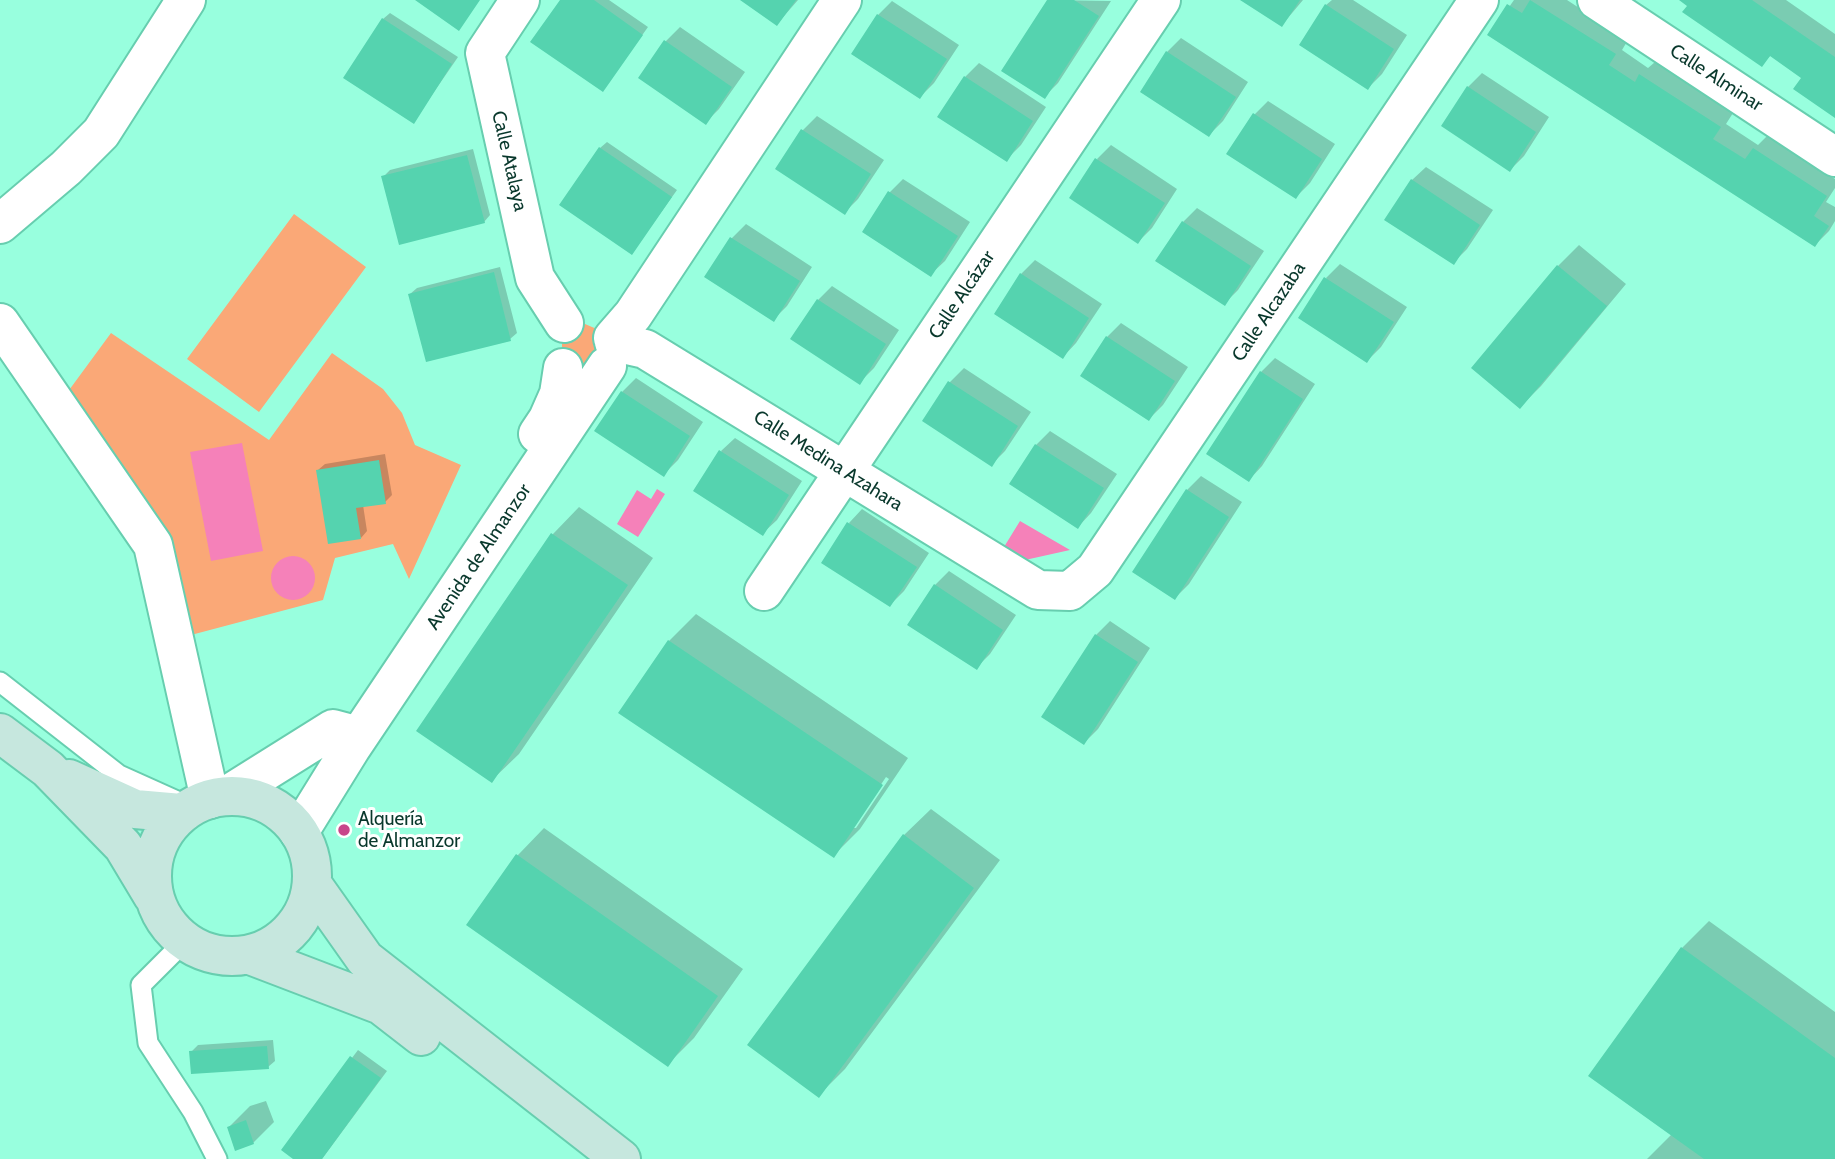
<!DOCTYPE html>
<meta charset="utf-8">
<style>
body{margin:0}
canvas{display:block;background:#98ffde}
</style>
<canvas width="1835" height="1159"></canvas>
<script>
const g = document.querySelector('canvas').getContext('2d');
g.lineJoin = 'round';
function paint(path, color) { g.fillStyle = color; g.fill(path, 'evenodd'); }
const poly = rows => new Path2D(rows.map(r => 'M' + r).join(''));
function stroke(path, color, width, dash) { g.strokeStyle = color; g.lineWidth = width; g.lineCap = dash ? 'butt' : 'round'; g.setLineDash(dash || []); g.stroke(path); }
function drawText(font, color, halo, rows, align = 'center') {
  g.font = font + ' Cabin,sans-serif'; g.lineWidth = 6; g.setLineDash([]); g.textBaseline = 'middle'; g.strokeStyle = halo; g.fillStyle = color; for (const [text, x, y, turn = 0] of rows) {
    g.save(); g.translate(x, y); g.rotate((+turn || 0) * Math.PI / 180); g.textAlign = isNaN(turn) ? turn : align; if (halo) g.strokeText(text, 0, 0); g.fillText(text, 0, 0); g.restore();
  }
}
const green = poly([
 [294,214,366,267,259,412,187,359],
 [585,324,599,330,605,358,580,370,562,356,562,340,578,325],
 [111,333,269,440,332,353,383,389,402,413,415,445,461,465,409,579,393,544,335,558,323,600,191,635,64,397]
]);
const water = poly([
 [242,443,263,551,211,561,190,452],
 [657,489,665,494,638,537,617,524,637,490,651,499],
 [1020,521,1070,550,1025,560,1004,547],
 '271 578a22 22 0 1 1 44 0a22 22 0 1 1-44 0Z'
]);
const shadow = poly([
 [562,0,609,0,648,27,603,90],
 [743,0,798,0,777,24],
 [1049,0,1111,1,1058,83,1044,97],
 [1243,0,1303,0,1282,25],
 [1332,0,1353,0,1407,35,1382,74,1368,88,1326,5],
 [1514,0,1567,0,1628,40,1622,50,1648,68,1655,62,1733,113,1726,124,1758,145,1768,135,1835,179,1835,188,1826,202,1835,207,1835,221,1829,231,1815,245,1490,34],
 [1682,0,1786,0,1835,34,1835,116,1803,77,1771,55,1761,65],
 [892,1,959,45,934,83,920,97,853,53,878,15],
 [390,13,458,57,414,121,383,19],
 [680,27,745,72,719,109,705,123,640,78,666,41],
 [1181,38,1248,82,1223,121,1209,135,1167,52],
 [979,63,1046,107,1021,145,1007,159,965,77],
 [1482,73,1549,117,1524,156,1510,170,1468,87],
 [1268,101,1335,144,1310,183,1296,197,1254,115],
 [817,116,884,160,858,199,845,212,778,169,803,130],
 [607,142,677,190,632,253,600,148],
 [1111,145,1177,189,1152,228,1138,242,1097,159],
 [473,149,490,215,484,222,383,177,390,170],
 [1426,167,1493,210,1467,249,1453,263,1412,180],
 [903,179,970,222,945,261,931,274,889,193],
 [1197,208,1264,251,1238,290,1224,304,1183,222],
 [746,224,812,267,787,306,773,320,706,276,732,238],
 [1579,245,1626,284,1541,386,1520,407,1473,367,1558,266],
 [1035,260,1102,304,1076,343,1063,357,1021,274],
 [1340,264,1407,307,1381,347,1367,361,1326,278],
 [500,267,517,333,510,339,410,294,417,288],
 [832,286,899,330,874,368,860,382,818,300],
 [1121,323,1188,367,1163,405,1149,419,1082,376,1107,337],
 [1275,358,1315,384,1262,466,1249,480,1261,372],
 [964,368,1031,412,1005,451,991,465,924,421,950,382],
 [636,378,703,422,678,460,664,474,622,392],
 [1050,431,1117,474,1091,513,1078,527,1011,483,1036,445],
 [735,438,802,481,777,520,763,533,721,451],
 [385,454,392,495,385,502,363,505,367,531,361,538,318,470,325,464],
 [1201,476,1242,502,1189,584,1175,598,1135,571,1187,490],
 [579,507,653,558,519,754,492,780,553,534],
 [862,509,929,553,904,591,890,605,849,523],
 [949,571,1016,615,990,654,976,668,935,585],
 [696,614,908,758,860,829,833,856,669,641],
 [886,777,889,779,856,828,852,828],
 [1110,621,1150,648,1098,729,1084,743,1096,635],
 [931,809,1000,860,845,1069,819,1095,904,835],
 [544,828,743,969,694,1038,667,1065,468,925,518,855],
 [1709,921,1835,1012,1835,1159,1647,1159,1672,1134,1682,948],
 [273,1040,275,1061,268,1067,191,1052,198,1045],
 [358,1050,387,1071,322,1159,296,1159,283,1149],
 [266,1101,274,1122,253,1143,229,1127,250,1106]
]);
const building = poly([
 [415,0,480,0,459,31],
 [560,0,594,0,643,35,603,92,530,42],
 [740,0,796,0,777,26],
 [1047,0,1074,0,1099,16,1045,99,1001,71],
 [1240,0,1300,0,1282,27],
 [1530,0,1616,54,1609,65,1635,82,1639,74,1721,127,1713,139,1745,159,1753,148,1827,196,1814,216,1829,226,1815,247,1487,35,1507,4,1522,13],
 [1679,0,1752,0,1835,57,1835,118,1793,89,1801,78,1770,56,1762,67,1682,12,1687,6],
 [1325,4,1394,49,1368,90,1299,45],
 [877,14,947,59,920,99,851,54],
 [382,18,452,64,414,124,343,78],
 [664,40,732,87,706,125,638,78],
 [1166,51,1236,97,1209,137,1140,92],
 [964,76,1033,121,1007,162,937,117],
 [1467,86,1536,132,1510,172,1441,126],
 [1253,113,1322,159,1296,199,1226,154],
 [801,129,871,174,845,215,775,169],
 [599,147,672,197,632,255,559,205],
 [467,155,485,223,399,245,381,176],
 [1095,158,1165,203,1138,244,1069,198],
 [1411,179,1480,225,1454,265,1384,220],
 [888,191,958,236,931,277,862,232],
 [1182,221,1251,266,1225,306,1155,261],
 [730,237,800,281,774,322,704,277],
 [1557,265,1607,306,1520,409,1471,368],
 [494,272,511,341,426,362,408,294],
 [1020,273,1089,318,1063,359,994,314],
 [1324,277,1394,322,1367,363,1298,318],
 [817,299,886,344,860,385,790,339],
 [1106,336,1175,381,1149,421,1080,376],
 [1260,371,1303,399,1249,482,1206,454],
 [948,381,1018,426,992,467,922,421],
 [621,391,690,436,664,477,594,431],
 [1035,444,1104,488,1078,529,1009,484],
 [719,450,789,495,763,536,693,491],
 [379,460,386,504,356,508,361,539,328,544,316,470],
 [1186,489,1229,517,1175,600,1132,572],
 [847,522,917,567,890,607,821,563],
 [551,533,628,585,492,783,416,731],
 [934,584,1003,630,977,670,907,625],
 [1095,634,1138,662,1084,745,1041,717],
 [668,640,883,785,834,858,618,713],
 [903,834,974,888,819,1098,747,1045],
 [516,854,718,996,668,1067,466,925],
 [1681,947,1835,1058,1835,1159,1704,1159,1588,1076],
 [267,1046,269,1069,191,1074,189,1051],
 [350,1056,381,1078,322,1159,293,1159,281,1150],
 [246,1120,254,1144,235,1151,227,1127]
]);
const service = poly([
 [0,682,119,775,179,802],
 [184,942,141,985,148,1043,193,1112,217,1159]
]);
const minor = poly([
 [520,0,485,53,535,278,564,323],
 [1597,0,1835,157],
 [0,224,66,168,101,133,186,0],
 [0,323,153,545,210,799],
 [613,338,633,315,842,0],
 [614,342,645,349,1038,590,1070,591,1095,570,1479,0],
 [538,434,548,419,559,394,563,368],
 [764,591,1161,0],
 [351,748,607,366],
 [226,796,333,729,348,733,351,748,299,832]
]);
const secondary = poly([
 [0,733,48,769,123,846,153,896],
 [69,779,135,809,181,813],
 '152 876a80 80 0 1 1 160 0a80 80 0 1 1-160 0Z',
 [312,884,365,959,621,1159],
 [250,955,381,1005,421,1036]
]);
const markers = [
 [344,830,7,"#c8458a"]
];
const streetNames = [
 ["Calle Alminar",1716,78,33],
 ["Calle Atalaya",509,161,77],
 ["Calle Alcázar",962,295,-56],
 ["Calle Alcazaba",1269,312,-56],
 ["Calle Medina Azahara",828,461,32],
 ["Avenida de Almanzor",479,557,-56]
];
const poiNames = [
 ["Alquería",358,819],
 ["de Almanzor",358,841]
];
paint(green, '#faa877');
paint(water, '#f581b9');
paint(shadow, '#0003');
paint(building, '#55d3af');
stroke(service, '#67ceaf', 23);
stroke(minor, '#67ceaf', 42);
stroke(secondary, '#67ceaf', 42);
stroke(service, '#fff', 19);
stroke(minor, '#fff', 38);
stroke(secondary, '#c6e7de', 38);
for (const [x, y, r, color] of markers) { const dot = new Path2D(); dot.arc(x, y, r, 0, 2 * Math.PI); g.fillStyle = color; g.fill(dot); stroke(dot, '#fff', 2.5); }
drawText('19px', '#09382c', '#fff', streetNames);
drawText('19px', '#09382c', '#fff', poiNames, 'left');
</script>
